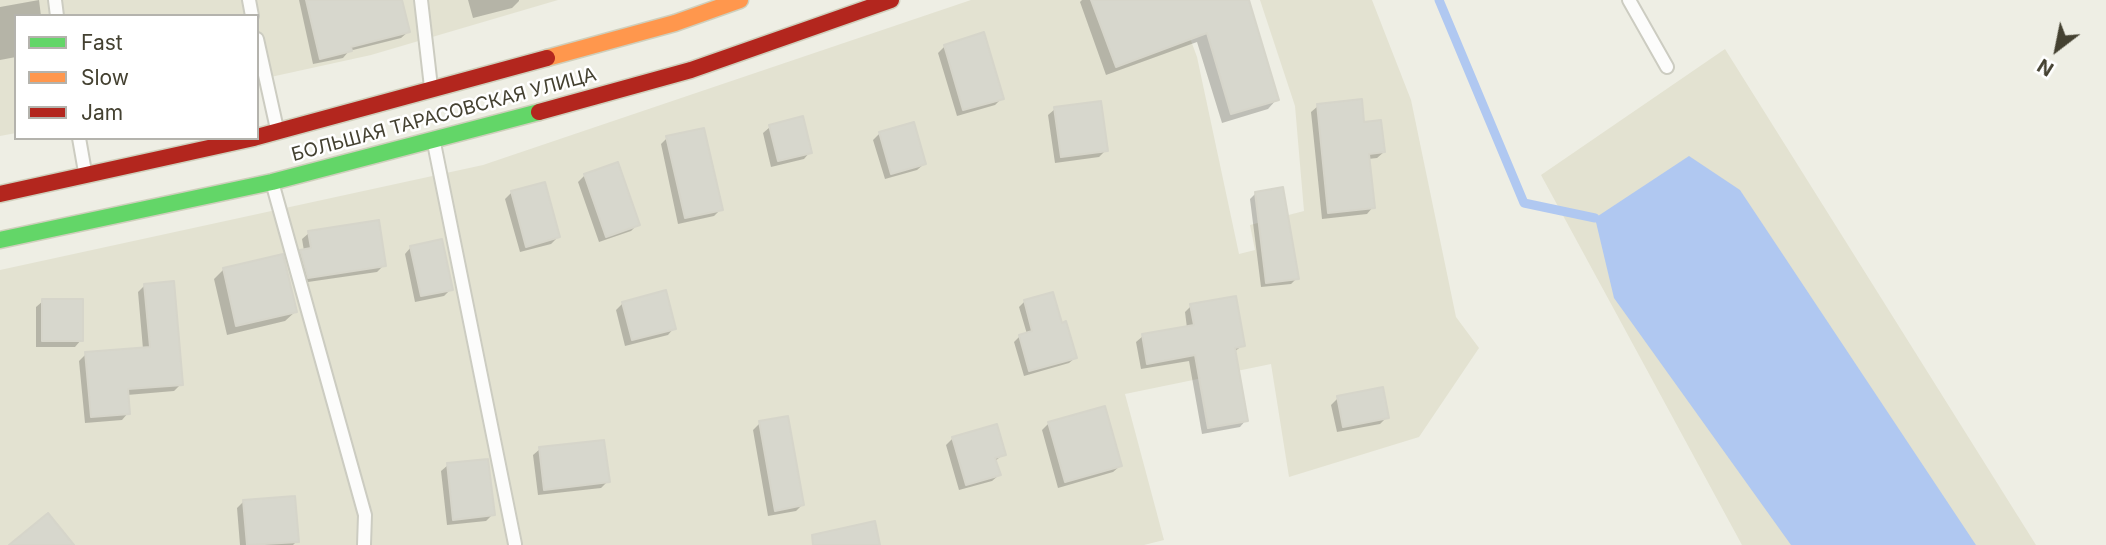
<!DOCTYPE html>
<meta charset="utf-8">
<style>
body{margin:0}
#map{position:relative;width:2106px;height:545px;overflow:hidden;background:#eeeee4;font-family:Inter,sans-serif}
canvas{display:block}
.legend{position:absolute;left:14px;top:14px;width:245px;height:126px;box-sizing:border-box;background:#fff;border:2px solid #b4b3ad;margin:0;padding:9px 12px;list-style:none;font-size:21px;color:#444131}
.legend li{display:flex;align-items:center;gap:14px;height:35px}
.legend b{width:35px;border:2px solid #b4b3ad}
.north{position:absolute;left:2022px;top:14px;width:70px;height:70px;-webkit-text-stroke:5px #fff;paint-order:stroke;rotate:212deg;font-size:19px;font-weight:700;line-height:28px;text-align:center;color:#444131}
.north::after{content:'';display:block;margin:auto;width:24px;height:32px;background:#444131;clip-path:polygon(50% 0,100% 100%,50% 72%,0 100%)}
</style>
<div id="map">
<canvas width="2106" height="545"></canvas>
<ul class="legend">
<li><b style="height:9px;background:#63d668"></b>Fast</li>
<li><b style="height:9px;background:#ff974d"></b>Slow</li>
<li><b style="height:9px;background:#b3261e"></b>Jam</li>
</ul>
<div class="north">N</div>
</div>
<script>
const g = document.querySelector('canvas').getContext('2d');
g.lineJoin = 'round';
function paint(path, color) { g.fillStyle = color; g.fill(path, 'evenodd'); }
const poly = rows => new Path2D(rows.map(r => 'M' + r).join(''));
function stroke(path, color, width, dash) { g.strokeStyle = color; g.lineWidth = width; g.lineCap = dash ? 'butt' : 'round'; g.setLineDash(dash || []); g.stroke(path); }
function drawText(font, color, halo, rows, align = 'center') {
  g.font = font + ' Inter,sans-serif'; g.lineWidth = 5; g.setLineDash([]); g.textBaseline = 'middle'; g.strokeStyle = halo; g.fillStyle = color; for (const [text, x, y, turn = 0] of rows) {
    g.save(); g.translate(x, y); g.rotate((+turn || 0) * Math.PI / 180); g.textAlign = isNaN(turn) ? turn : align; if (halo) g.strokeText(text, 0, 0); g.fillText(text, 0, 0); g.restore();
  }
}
const residential = poly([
 [0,0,558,0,371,55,257,80,257,16,16,16,16,133,0,136],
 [971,0,1176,0,1197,57,1239,254,1255,250,1250,225,1304,211,1295,106,1260,0,1372,0,1411,100,1456,317,1479,348,1419,437,1289,477,1271,364,1125,394,1164,540,1144,545,0,545,0,270,483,165],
 [1725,49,2036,545,1742,545,1541,175]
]);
const water = poly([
 [1689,156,1740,190,1976,545,1791,545,1614,298,1595,218]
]);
const shadow = poly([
 [39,0,41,16,16,16,16,57,0,60,0,7],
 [299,0,400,0,408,32,401,38,349,51,343,58,313,64],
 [468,0,519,0,519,1,512,8,473,18],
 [1082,0,1247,0,1277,99,1268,109,1222,123,1197,42,1106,75,1080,2],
 [945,46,1002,98,995,105,957,116,938,53],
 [1318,106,1363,124,1384,152,1377,158,1368,159,1373,207,1367,214,1322,219,1311,112],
 [1055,109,1106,150,1099,157,1055,163,1048,115],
 [770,127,810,152,804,159,771,167,763,133],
 [880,133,924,164,917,170,885,179,873,140],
 [667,138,721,209,714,216,678,224,661,144],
 [585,175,638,224,631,231,599,242,578,182],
 [512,192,558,237,551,244,520,252,505,199],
 [1256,193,1297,278,1291,284,1261,287,1250,199],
 [309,233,384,265,377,272,301,283,295,259,304,251,302,239],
 [411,247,451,289,444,296,415,302,405,254],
 [282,256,295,312,285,321,227,335,214,279,223,270],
 [145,285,181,384,174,391,127,395,128,413,122,420,85,423,79,361,86,354,143,349,138,292],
 [43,301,81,340,75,347,36,347,36,307],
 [1025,301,1061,325,1075,358,1069,363,1024,376,1014,342,1020,336,1027,334,1019,307],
 [623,303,674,328,668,335,625,346,616,310],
 [1191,306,1243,345,1234,352,1246,420,1240,427,1202,434,1189,361,1141,369,1136,342,1143,336,1187,328,1185,312],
 [1338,398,1387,417,1380,424,1337,432,1331,405],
 [760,423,802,505,796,511,768,516,753,430],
 [1049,423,1120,466,1113,472,1058,488,1042,430],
 [953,438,1004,454,995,461,999,475,992,481,959,490,946,445],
 [540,449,608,481,601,488,538,495,533,455],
 [448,465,493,514,486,521,447,525,441,471],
 [244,501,297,541,293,545,240,545,237,508]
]);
const stream = poly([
 [1439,0,1524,203,1595,218]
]);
const building = poly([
 [306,0,402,0,410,32,351,47,352,51,320,59,306,0],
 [1091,0,1249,0,1279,100,1231,114,1207,33,1116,67,1091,0],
 [984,32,1004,99,963,110,944,45,984,32],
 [1362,99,1364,122,1381,120,1385,152,1369,154,1375,208,1328,213,1317,104,1362,99],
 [1101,101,1108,151,1061,157,1054,107,1101,101],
 [803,116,812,153,778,161,769,125,803,116],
 [914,122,926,164,891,174,879,132,914,122],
 [704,128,723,210,685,218,666,136,704,128],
 [618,162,640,225,606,237,584,174,618,162],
 [545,182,560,237,526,247,511,191,545,182],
 [1283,187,1299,279,1266,283,1255,192,1283,187],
 [379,220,386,266,308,278,300,250,311,248,308,231,379,220],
 [442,239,453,290,421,296,410,246,442,239],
 [283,254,297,312,236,326,223,268,283,254],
 [174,281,183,385,128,389,130,414,91,417,85,352,150,347,144,284,174,281],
 [666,290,676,329,632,340,622,302,666,290],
 [1053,292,1062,323,1066,321,1077,358,1029,371,1019,335,1032,331,1024,300,1053,292],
 [1236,296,1245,346,1235,348,1248,421,1208,428,1195,355,1147,364,1142,334,1194,325,1190,304,1236,296],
 [42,299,83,299,83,341,42,341,42,299],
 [1383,387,1389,418,1343,427,1337,396,1383,387],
 [1105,406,1122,466,1065,482,1048,422,1105,406],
 [788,416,804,505,775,511,759,421,788,416],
 [997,424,1006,455,995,458,1001,475,966,485,952,437,997,424],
 [604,440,610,482,544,490,539,447,604,440],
 [488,459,495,515,453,520,447,463,488,459],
 [295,496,299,542,247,545,243,500,295,496],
 [48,513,74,545,9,545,48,513],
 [875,521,880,545,813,545,812,535,875,521]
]);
const lane = poly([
 [55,0,57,16],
 [249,0,252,16],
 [421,0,431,87],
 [1629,0,1667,67],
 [257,39,277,129],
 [79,138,85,172],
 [434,143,515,544],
 [272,182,365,515,364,545]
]);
const fast = poly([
 [0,240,272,182,539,112]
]);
const slow = poly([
 [547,58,675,23,740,0]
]);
const jam = poly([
 [539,112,691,70,891,0],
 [257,137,547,58],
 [0,194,254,138]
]);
const streetNames = [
 ["БОЛЬШАЯ ТАРАСОВСКАЯ УЛИЦА",444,115,-15]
];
paint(residential, '#e3e2d1');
paint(water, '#b0c8f1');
paint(shadow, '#0003');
stroke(stream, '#b0c8f1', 9);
paint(building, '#d7d7cd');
stroke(building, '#d6d5ca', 2);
stroke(lane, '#ccccc1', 16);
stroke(fast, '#cfcfbc', 19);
stroke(slow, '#cfcfbc', 19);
stroke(jam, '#cfcfbc', 19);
stroke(lane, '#fcfcfb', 12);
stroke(fast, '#63d668', 16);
stroke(slow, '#ff974d', 16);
stroke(jam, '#b3261e', 16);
drawText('19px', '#444131', '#fff', streetNames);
</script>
